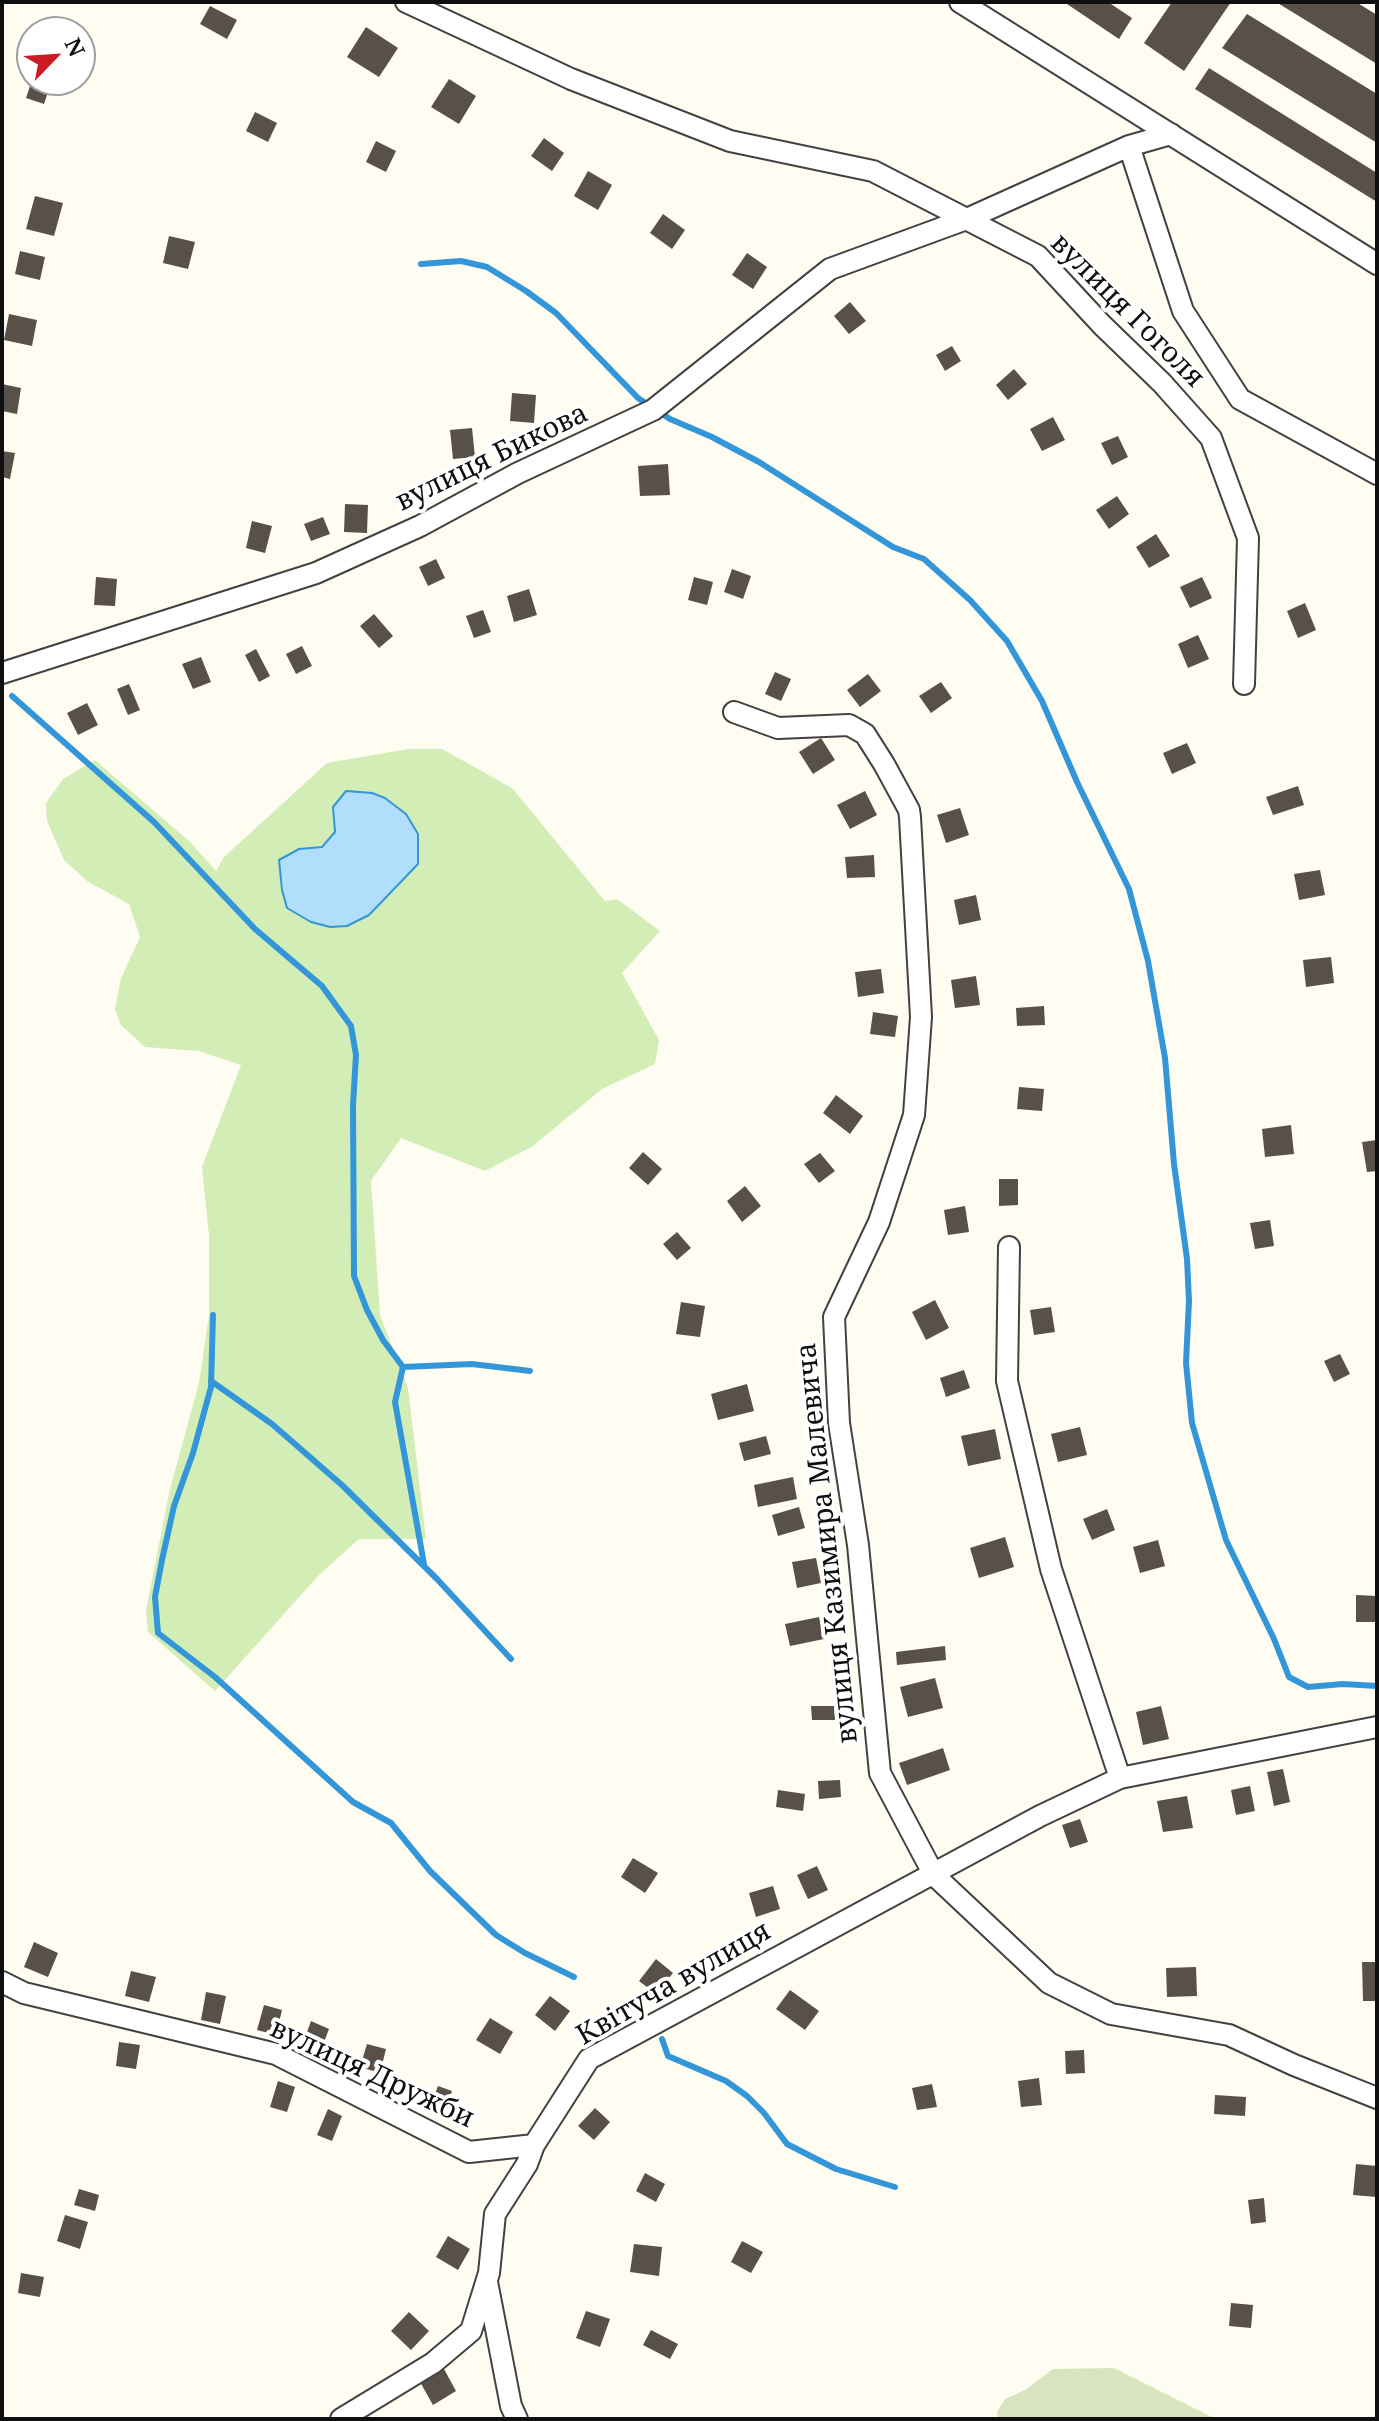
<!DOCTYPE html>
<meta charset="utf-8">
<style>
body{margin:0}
#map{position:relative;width:1379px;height:2421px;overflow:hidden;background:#fffcf1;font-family:"Noto Serif",serif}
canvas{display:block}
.frame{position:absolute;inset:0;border:4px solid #0f0f0f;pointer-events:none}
.north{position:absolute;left:16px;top:16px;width:80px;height:80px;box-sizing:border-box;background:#fff;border:2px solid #9f9f9f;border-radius:50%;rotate:65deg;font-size:22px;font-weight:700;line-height:32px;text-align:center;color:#0f0f0f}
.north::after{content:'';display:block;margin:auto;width:28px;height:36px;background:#cb1b24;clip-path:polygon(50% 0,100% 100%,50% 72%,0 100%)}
</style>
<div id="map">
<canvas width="1379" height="2421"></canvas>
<div class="frame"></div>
<div class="north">N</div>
</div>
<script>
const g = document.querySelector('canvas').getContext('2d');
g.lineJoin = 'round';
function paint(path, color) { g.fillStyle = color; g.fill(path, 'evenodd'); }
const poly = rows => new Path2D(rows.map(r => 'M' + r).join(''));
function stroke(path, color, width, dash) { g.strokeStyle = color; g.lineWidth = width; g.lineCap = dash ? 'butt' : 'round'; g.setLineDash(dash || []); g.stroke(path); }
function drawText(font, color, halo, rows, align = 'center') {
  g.font = font + ' "Noto Serif",serif'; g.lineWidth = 8; g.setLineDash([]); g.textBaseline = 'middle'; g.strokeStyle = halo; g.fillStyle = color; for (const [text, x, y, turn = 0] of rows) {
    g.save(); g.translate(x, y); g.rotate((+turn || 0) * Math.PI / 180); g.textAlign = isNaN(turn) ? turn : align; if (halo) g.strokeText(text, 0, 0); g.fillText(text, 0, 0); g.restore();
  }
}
const green = poly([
 [408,749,442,749,512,788,605,901,617,899,660,931,622,973,659,1040,655,1064,602,1089,533,1146,485,1171,401,1138,371,1181,380,1315,408,1388,426,1539,359,1539,318,1576,215,1691,148,1632,146,1610,170,1489,199,1383,209,1315,209,1236,202,1167,241,1065,199,1051,145,1047,121,1025,115,1009,121,978,140,937,129,904,87,881,64,860,47,821,46,803,63,779,95,760,190,842,216,871,224,857,327,763]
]);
const cemetery = poly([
 [1114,2368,1216,2419,998,2419,997,2412,1005,2399,1025,2390,1053,2369]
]);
const water = poly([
 [346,791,372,793,385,798,406,814,418,834,418,864,369,915,347,926,330,927,311,922,287,908,282,890,279,860,299,849,322,847,335,832,333,807,346,791]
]);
const stream = poly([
 [421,264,461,261,487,267,526,291,556,313,638,398,670,419,712,437,759,462,893,547,924,559,970,600,1007,641,1042,701,1077,782,1129,889,1148,961,1165,1058,1174,1164,1187,1259,1189,1301,1186,1363,1192,1423,1226,1540,1274,1639,1289,1677,1308,1687,1343,1684,1377,1686],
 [12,696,154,822,255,929,322,986,351,1026,356,1055,353,1105,354,1276,367,1310,383,1340,403,1367,472,1364,530,1371],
 [213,1315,211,1387,193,1453,174,1506,162,1560,155,1597,158,1633,215,1677,353,1802,391,1823,430,1871,496,1935,525,1953,574,1977],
 [403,1367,395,1402,424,1564],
 [211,1381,272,1424,343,1486,437,1579,511,1659],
 [662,2039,668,2056,726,2081,747,2096,764,2113,787,2144,836,2169,895,2187]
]);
const building = poly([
 [1064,2,1108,2,1132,18,1119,39],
 [1172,2,1231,2,1184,71,1144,43],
 [1276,2,1356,2,1377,15,1377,64],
 [210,6,237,20,227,39,200,24],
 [1247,14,1377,94,1377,143,1222,48],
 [366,27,398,48,379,77,347,57],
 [1209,68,1377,173,1377,202,1195,89],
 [449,79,476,96,459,124,431,107],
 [32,80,52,80,44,104,26,98],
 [255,112,277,123,268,142,246,131],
 [544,138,564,153,552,171,531,156],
 [376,141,396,151,386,172,366,162],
 [588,171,612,185,598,210,574,196],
 [35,196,63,203,54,236,26,229],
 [663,214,685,230,672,249,650,233],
 [169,236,195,242,188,269,163,263],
 [20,251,45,257,40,280,15,274],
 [747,253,767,267,753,289,732,275],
 [850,302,866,321,849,334,834,316],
 [9,314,37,320,32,346,4,340],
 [952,346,961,361,945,371,936,355],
 [1014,369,1027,384,1008,400,996,385],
 [2,384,21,388,17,414,2,411],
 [512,393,536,395,534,423,510,421],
 [1053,417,1065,440,1042,451,1030,429],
 [472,428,475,457,453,459,450,430],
 [1118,436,1128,457,1112,465,1101,443],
 [2,451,15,453,10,479,2,477],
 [668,464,670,495,640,496,638,466],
 [1117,496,1129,514,1109,529,1096,510],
 [345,504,368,505,367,533,344,532],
 [323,517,330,534,311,541,304,524],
 [252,521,272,526,265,553,246,548],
 [1156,534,1170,556,1149,568,1136,547],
 [436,559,445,578,428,586,419,567],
 [732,569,751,576,743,599,724,592],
 [96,577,117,579,115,606,94,605],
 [694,577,713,582,707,605,688,600],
 [1202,577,1212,598,1190,608,1180,587],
 [529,589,537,615,514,622,507,596],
 [1305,603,1316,630,1298,638,1287,611],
 [483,610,491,632,474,638,466,616],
 [374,614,393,636,379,648,360,626],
 [1198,635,1209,659,1188,668,1178,644],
 [302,646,312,666,296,674,286,654],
 [256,649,270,676,259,682,245,655],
 [201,657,211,682,193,689,182,664],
 [775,672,791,679,781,701,765,694],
 [868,674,881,691,860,707,847,690],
 [941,682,952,698,931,713,919,696],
 [129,684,140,710,128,715,117,689],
 [87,703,98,725,78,735,67,713],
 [821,738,835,760,813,774,799,752],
 [1187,743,1196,763,1172,774,1163,753],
 [1298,786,1304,805,1273,815,1266,797],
 [865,791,877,815,850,829,837,805],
 [960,808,969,835,946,843,937,815],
 [874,855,875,877,847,878,845,857],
 [1320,870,1325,895,1299,900,1294,874],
 [976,895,981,920,959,925,954,900],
 [1331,957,1334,983,1306,987,1303,960],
 [881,969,884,993,858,997,855,972],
 [976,976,980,1005,955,1008,951,980],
 [1044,1006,1045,1025,1017,1026,1016,1008],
 [873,1012,898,1016,895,1037,870,1034],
 [1019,1087,1044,1089,1042,1111,1017,1109],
 [836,1095,863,1116,850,1134,823,1113],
 [1291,1125,1294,1154,1265,1157,1262,1129],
 [1377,1140,1377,1171,1367,1172,1362,1142],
 [643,1152,662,1169,648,1185,629,1168],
 [820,1153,835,1171,819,1183,804,1164],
 [999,1179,1018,1179,1018,1205,999,1206],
 [745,1186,761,1206,742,1222,727,1201],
 [965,1206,969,1232,948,1235,944,1210],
 [1270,1220,1274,1246,1255,1249,1250,1223],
 [677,1232,691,1248,677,1260,663,1244],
 [935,1300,949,1328,926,1340,912,1312],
 [681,1302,705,1306,700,1337,676,1334],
 [1051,1307,1055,1332,1034,1335,1030,1310],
 [1340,1354,1350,1374,1334,1382,1324,1361],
 [964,1370,970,1388,946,1397,940,1378],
 [747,1384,754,1411,718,1420,711,1394],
 [1080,1427,1087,1455,1058,1462,1051,1434],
 [995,1429,1001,1459,968,1466,961,1436],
 [766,1436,771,1454,744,1461,739,1443],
 [793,1477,797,1499,758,1507,754,1485],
 [799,1507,805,1528,778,1536,772,1515],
 [1107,1509,1115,1530,1092,1540,1083,1519],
 [1005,1537,1014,1567,979,1578,970,1548],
 [1158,1540,1165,1566,1140,1573,1133,1547],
 [816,1558,821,1583,797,1588,792,1562],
 [1356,1595,1377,1596,1377,1622,1356,1622],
 [819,1617,824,1639,790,1646,785,1624],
 [945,1646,946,1660,897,1665,896,1652],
 [935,1678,943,1708,908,1717,900,1687],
 [811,1706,834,1706,835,1720,812,1720],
 [1161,1706,1169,1739,1143,1745,1136,1712],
 [943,1748,950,1770,907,1785,899,1763],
 [1283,1769,1290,1802,1274,1806,1267,1772],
 [840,1780,841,1797,819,1799,818,1781],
 [1250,1786,1255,1811,1236,1815,1231,1790],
 [778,1790,805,1794,803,1811,776,1807],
 [1187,1796,1193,1828,1163,1832,1157,1801],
 [1080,1819,1088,1842,1070,1848,1062,1825],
 [633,1858,658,1873,645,1893,621,1877],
 [817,1866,828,1890,808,1899,797,1875],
 [773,1886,780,1909,756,1917,749,1893],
 [34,1942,58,1953,48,1977,24,1967],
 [656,1959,673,1973,656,1994,639,1981],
 [1362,1962,1377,1962,1377,2001,1363,2001],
 [1196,1967,1197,1996,1167,1997,1166,1968],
 [131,1971,156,1977,149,2002,125,1996],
 [790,1990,819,2011,805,2030,776,2009],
 [206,1992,226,1996,220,2024,201,2020],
 [550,1996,570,2011,555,2031,535,2015],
 [264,2005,282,2010,276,2035,257,2030],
 [490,2018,513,2032,500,2054,476,2040],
 [311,2021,329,2029,321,2050,303,2043],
 [119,2042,140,2045,136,2069,116,2066],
 [367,2044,386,2049,380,2073,360,2067],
 [1084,2050,1085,2073,1066,2074,1065,2051],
 [1039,2078,1042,2105,1021,2107,1018,2081],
 [278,2081,295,2087,287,2112,270,2107],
 [932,2084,937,2107,917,2110,912,2088],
 [438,2086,452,2091,442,2118,428,2113],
 [1215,2095,1246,2097,1245,2116,1214,2114],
 [595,2108,610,2122,594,2140,578,2126],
 [328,2109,342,2116,332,2141,317,2135],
 [1356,2164,1377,2166,1377,2197,1353,2195],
 [645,2173,665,2184,656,2202,636,2191],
 [79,2189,99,2195,95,2211,74,2205],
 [1264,2198,1266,2222,1251,2224,1248,2200],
 [65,2215,88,2222,80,2249,57,2241],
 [448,2236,470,2249,458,2270,436,2257],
 [742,2241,763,2252,751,2273,731,2262],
 [634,2244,662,2247,659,2276,630,2272],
 [21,2273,44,2277,40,2297,18,2293],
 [1231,2303,1253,2305,1251,2328,1229,2326],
 [586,2311,610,2319,600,2347,576,2338],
 [409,2312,429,2331,411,2350,391,2331],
 [651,2330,678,2344,670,2359,643,2345],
 [444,2369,456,2391,433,2405,420,2382]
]);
const minor = poly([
 [406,2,571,79,730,141,873,171,1038,256,1102,325,1162,383,1211,438,1248,538,1244,684],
 [960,2,1377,264],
 [1129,146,1183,311,1240,399,1377,474],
 [2,673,316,573,420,526,518,473,653,410,830,269,969,218,1129,146,1171,134],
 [734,712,778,728,849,725,865,734,884,764,909,810,910,817,921,1017,914,1115,879,1222,834,1317,839,1423,858,1545,880,1773,934,1875,1049,1983,1111,2014,1229,2035,1294,2065,1377,2098],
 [1009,1247,1007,1381,1051,1569,1120,1778],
 [2,1982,24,1993,276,2054,469,2152,534,2145],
 [487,2282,511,2406,517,2419],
 [341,2419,433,2363,471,2331,489,2273,495,2214,527,2164,534,2145,589,2059,1040,1816,1120,1778,1377,1727]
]);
const streetNames = [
 ["вулиця Гоголя",1127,311,45],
 ["вулиця Бикова",492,458,-26],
 ["вулиця Казимира Малевича",828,1543,-96],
 ["Квітуча вулиця",674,1984,-30],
 ["вулиця Дружби",372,2074,25]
];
paint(green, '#d3edb7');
paint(cemetery, '#d8e4bf');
paint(water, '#b1dffb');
stroke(water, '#3396d8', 2);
stroke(stream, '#3396d8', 6);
paint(building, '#59504a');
stroke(minor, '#424242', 24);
stroke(minor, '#fff', 20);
drawText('28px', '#0f0f0f', '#fff', streetNames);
</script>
